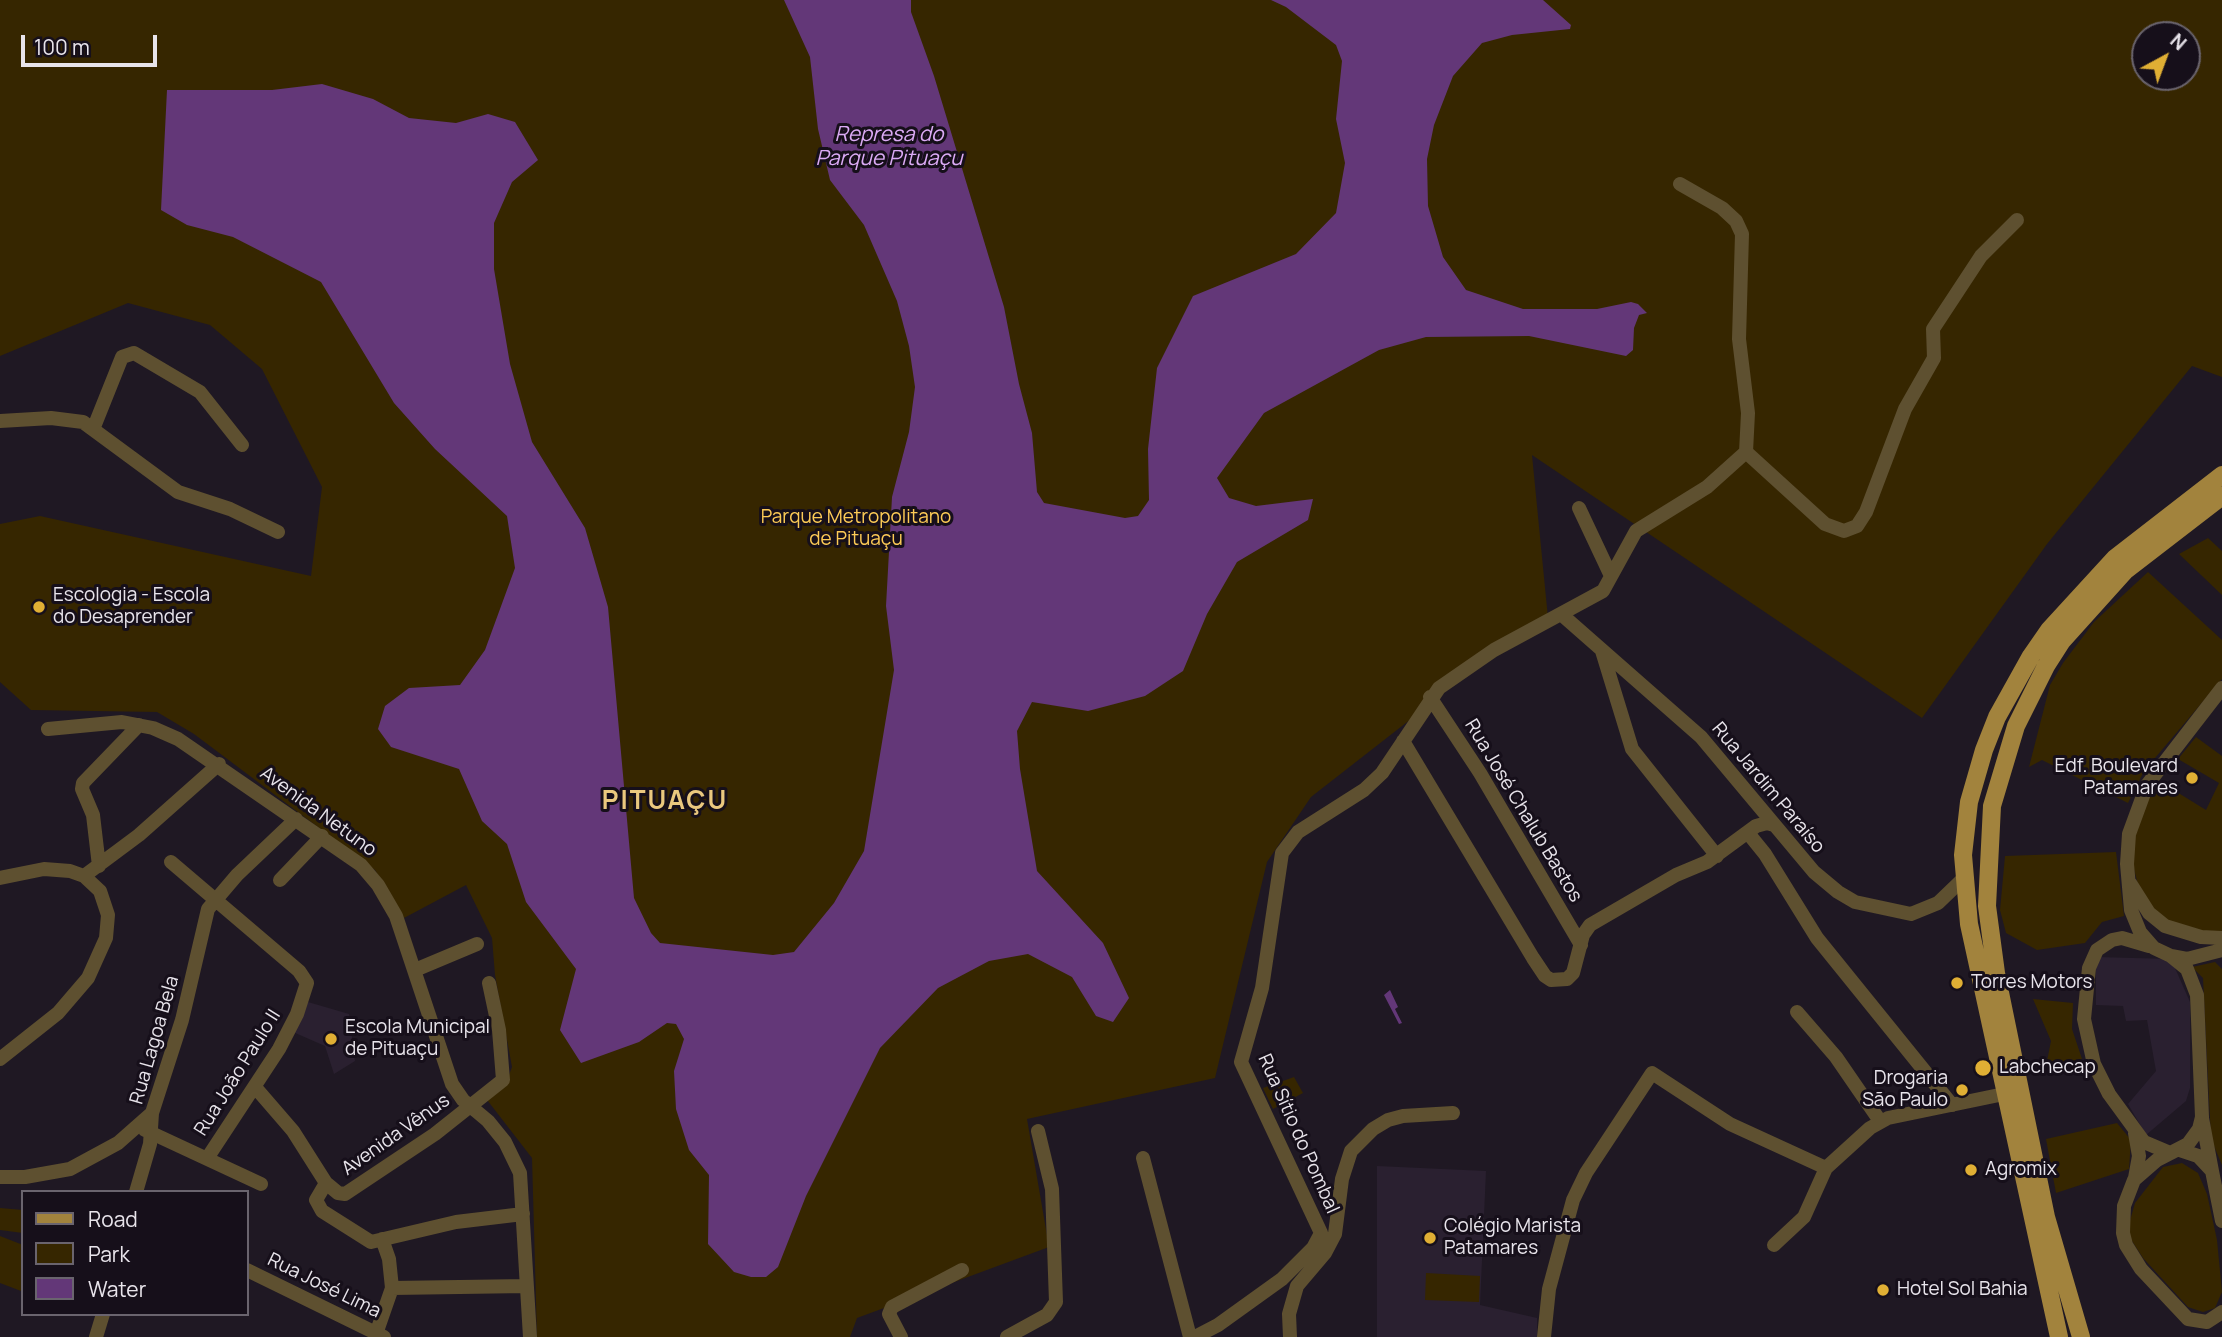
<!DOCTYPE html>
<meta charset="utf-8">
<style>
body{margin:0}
#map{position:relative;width:2222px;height:1337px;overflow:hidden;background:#1f1823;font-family:Manrope,sans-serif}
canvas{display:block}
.legend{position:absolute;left:21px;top:1190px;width:228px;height:126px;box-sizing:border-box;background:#160f1a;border:2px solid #6a646e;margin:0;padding:9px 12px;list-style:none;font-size:21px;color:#e8e4eb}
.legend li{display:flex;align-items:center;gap:14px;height:35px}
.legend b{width:35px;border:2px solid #6a646e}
.north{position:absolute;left:2131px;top:21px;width:70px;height:70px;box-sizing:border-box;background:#160f1a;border:2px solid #6a646e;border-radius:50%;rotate:41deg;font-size:19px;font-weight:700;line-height:28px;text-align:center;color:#e8e4eb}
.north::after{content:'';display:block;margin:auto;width:24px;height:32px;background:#e0af34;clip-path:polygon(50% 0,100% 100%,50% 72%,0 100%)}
.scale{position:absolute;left:21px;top:35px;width:136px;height:32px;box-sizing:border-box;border:4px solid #e8e4eb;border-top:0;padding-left:9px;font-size:21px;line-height:24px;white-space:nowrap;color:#e8e4eb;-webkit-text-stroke:5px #160f1a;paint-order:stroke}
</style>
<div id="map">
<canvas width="2222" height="1337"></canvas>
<ul class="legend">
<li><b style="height:9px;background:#a2833d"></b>Road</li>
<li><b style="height:19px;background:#362600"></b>Park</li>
<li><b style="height:19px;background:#633778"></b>Water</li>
</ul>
<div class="north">N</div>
<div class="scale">100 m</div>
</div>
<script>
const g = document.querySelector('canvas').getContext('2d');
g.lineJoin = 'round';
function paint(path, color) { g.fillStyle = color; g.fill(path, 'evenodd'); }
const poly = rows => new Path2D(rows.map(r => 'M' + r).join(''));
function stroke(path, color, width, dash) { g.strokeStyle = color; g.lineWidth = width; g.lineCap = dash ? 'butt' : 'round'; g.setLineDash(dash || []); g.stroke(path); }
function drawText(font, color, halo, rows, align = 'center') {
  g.font = font + ' Manrope,sans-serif'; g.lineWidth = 6; g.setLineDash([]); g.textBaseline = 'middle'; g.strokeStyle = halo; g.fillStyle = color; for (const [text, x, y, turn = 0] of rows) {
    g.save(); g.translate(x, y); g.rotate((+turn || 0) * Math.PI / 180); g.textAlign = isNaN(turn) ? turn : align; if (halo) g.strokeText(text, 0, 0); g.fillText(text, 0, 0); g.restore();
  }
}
const built = poly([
 [2096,957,2171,959,2190,1002,2190,1088,2186,1101,2146,1135,2128,1104,2156,1071,2147,1020,2126,1021,2123,1006,2096,1005],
 [308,1002,349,1014,355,1061,334,1074,325,1046,293,1032],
 [1377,1166,1486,1171,1480,1305,1537,1318,1537,1337,1377,1337]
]);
const green = poly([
 [0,0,2222,0,2222,377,2192,366,2047,544,1922,718,1532,455,1548,618,1474,658,1411,719,1311,797,1267,862,1215,1078,1027,1119,1049,1247,857,1318,850,1337,537,1337,532,1158,484,1096,506,1083,512,1067,495,975,492,938,466,885,404,918,375,870,194,734,157,712,31,710,0,682,0,524,40,516,311,576,322,487,262,369,210,325,128,303,0,356],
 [2145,35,2187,35,2187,77,2145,77],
 [2208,538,2222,551,2222,595,2179,554],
 [2148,572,2222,640,2222,679,2144,771,2128,803,2042,760,2029,767,2050,685,2063,663,2094,622],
 [2196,737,2222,756,2222,935,2175,929,2141,896,2126,839,2146,785,2159,781,2206,810,2219,783,2178,759],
 [2116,852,2124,916,2102,922,2085,943,2037,950,2006,933,2000,910,2005,856],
 [2215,962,2222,969,2222,1165,2211,1139,2203,978,2192,967],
 [2033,999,2073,1003,2072,1029,2082,1059,2045,1071,2051,1041],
 [1294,1077,1303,1093,1273,1109,1263,1088],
 [2117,1123,2131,1140,2129,1169,2056,1193,2046,1139],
 [2182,1163,2198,1173,2207,1194,2217,1240,2222,1292,2215,1308,2203,1312,2188,1307,2143,1258,2130,1238,2129,1224,2135,1203,2163,1167],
 [0,1208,23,1210,23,1233,0,1230],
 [0,1236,23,1245,21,1291,0,1283],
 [1426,1273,1480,1276,1479,1302,1425,1300]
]);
const water = poly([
 [784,0,911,0,911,12,934,76,1004,307,1019,384,1032,433,1037,492,1044,503,1125,518,1138,516,1149,500,1148,449,1157,368,1193,296,1296,254,1336,213,1345,163,1336,119,1342,61,1336,45,1286,7,1271,0,1543,0,1571,25,1570,29,1512,35,1482,43,1453,76,1434,125,1427,159,1428,206,1443,257,1466,290,1523,309,1597,309,1631,302,1638,304,1647,313,1639,315,1634,328,1633,350,1626,356,1529,336,1426,337,1379,350,1264,413,1217,478,1229,498,1256,506,1313,499,1308,520,1237,562,1207,614,1183,671,1145,696,1088,711,1032,702,1017,731,1020,769,1037,871,1103,943,1129,998,1113,1022,1096,1016,1072,977,1028,954,989,961,938,988,880,1048,806,1196,778,1267,766,1277,751,1277,734,1272,708,1244,709,1175,689,1150,676,1109,674,1071,684,1039,676,1024,667,1023,639,1042,581,1063,560,1030,576,969,526,902,507,844,482,821,459,769,391,747,378,729,385,706,409,688,460,685,485,650,515,568,507,516,435,449,394,403,321,282,233,237,187,225,161,210,167,90,272,90,322,84,373,99,409,118,456,123,488,114,515,122,538,160,512,182,494,223,494,269,510,364,532,442,585,528,608,607,634,898,651,933,660,943,773,955,794,952,834,903,864,851,894,670,886,606,892,497,909,432,915,387,909,346,897,301,864,225,830,180,818,129,810,57],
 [1390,990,1398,1007,1395,1009,1402,1023,1399,1024,1384,995]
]);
const minor = poly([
 [0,421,51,418,83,422,178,492,230,509,278,532],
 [94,427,122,357,134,353,200,392,242,445],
 [1746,452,1825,524,1844,531,1857,526,1866,512,1905,409,1934,358,1933,329,1981,256,2017,220],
 [1579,508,1611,576],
 [1561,614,1701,737,1814,872,1838,892,1855,902,1911,914,1938,903,1964,878],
 [1602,651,1632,749,1717,856],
 [2222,688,2147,785,2129,834,2127,864,2131,910,2140,932,2154,948,2171,956,2187,959,2222,950],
 [1430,697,1480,773,1581,945],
 [48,729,122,722,153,728,178,739,361,865,378,885,396,916,452,1084,463,1100,488,1121,505,1142,520,1173,530,1337],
 [1403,741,1533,958,1545,976,1551,980,1567,979,1573,973,1583,935,1590,925,1676,875,1707,862,1756,826,1767,823,1774,825],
 [1748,833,1765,854,1817,938,1952,1105],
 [171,862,299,971,307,983,297,1014,279,1049,208,1157],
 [99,866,93,815,82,789,83,783,139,725],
 [84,876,139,835,219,764],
 [0,878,44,869,70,871,84,876,100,891,108,915,106,938,88,978,58,1013,0,1059],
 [280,880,322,836],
 [2130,883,2149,913,2165,926,2201,937,2222,938],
 [2149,946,2122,938,2112,940,2097,950,2089,968,2084,1019,2094,1064,2109,1094,2144,1142,2170,1153],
 [2171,956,2187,969,2197,995,2202,1117,2199,1129,2188,1144,2157,1160,2134,1180,2124,1206,2123,1233,2126,1245,2141,1269,2188,1319,2207,1322,2222,1312],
 [415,970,477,944],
 [1797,1012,1836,1057,1880,1121],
 [255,1087,293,1131,326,1183,338,1193,345,1194,435,1134,503,1080,499,1030,489,983],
 [2202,1118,2212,1171],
 [145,1130,261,1184],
 [2180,1150,2198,1156,2212,1171,2222,1221],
 [1143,1158,1190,1337],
 [0,1177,25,1177,70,1169,118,1143,152,1113],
 [2135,1178,2139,1156,2135,1133],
 [326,1183,316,1200,322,1211,371,1242,456,1222,523,1214],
 [136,1192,150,1144,152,1113,182,1020,208,909,237,875,296,819],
 [1774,1245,1804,1217,1826,1168,1870,1128,1888,1118,2004,1094],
 [247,1270,384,1337],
 [392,1288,527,1286],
 [376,1334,392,1288,389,1259,382,1239],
 [96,1337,103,1314],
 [901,1337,889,1314,892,1307,962,1270],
 [1007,1337,1047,1315,1056,1302,1052,1189,1038,1131],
 [1195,1337,1218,1325,1282,1279,1313,1248,1321,1233,1241,1062,1262,988,1282,853,1298,832,1364,790,1382,773,1439,688,1494,650,1603,591,1636,531,1707,487,1746,452,1748,413,1739,339,1742,234,1736,221,1722,208,1680,184],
 [1290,1337,1289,1314,1297,1286,1325,1253,1335,1234,1342,1179,1351,1151,1373,1129,1388,1120,1403,1116,1453,1113],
 [1544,1337,1549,1289,1573,1200,1586,1173,1652,1073,1730,1124,1826,1168]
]);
const major = poly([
 [2059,1337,1969,924,1963,855,1969,802,1984,750,1997,717,2031,656,2049,630,2115,558,2222,475],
 [2081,1337,2046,1217,1996,973,1987,906,1992,806,2016,726,2046,666,2062,641,2125,571,2222,496]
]);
const markers = [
 [39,607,7,"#e0af34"],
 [2192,778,7,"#e0af34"],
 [1957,983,7,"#e0af34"],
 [331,1039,7,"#e0af34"],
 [1983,1068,9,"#e0af34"],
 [1962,1090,7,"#e0af34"],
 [1971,1170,7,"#e0af34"],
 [1430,1238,7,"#e0af34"],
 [1883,1290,7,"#e0af34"]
];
const parkNames = [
 ["Parque Metropolitano",856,518],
 ["de Pituaçu",856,540]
];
const poiNames = [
 ["Escologia - Escola",53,596],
 ["do Desaprender",53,618],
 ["Edf. Boulevard",2178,767,"right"],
 ["Patamares",2178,789,"right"],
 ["Torres Motors",1971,983],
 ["Escola Municipal",345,1028],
 ["de Pituaçu",345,1050],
 ["Labchecap",1999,1068],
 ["Drogaria",1948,1079,"right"],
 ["São Paulo",1948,1101,"right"],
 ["Agromix",1985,1170],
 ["Colégio Marista",1444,1227],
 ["Patamares",1444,1249],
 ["Hotel Sol Bahia",1897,1290]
];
const streetNames = [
 ["Rua Jardim Paraíso",1768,788,50],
 ["Rua José Chalub Bastos",1523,811,59],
 ["Avenida Netuno",318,812,36],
 ["Rua Lagoa Bela",155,1040,-74],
 ["Rua João Paulo II",238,1073,-58],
 ["Rua Sítio do Pombal",1298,1134,66],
 ["Avenida Vênus",396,1135,-35],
 ["Rua José Lima",324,1286,26]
];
const waterNames = [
 ["Represa do",889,135],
 ["Parque Pituaçu",889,159]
];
const districtNames = [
 ["PITUAÇU",665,802]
];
paint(built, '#2a2030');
paint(green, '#362600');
paint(water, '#633778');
stroke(minor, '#5e5030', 14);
stroke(major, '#a2833d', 18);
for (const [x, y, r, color] of markers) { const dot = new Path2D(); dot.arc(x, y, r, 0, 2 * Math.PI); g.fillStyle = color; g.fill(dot); stroke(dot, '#160f1a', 2.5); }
drawText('19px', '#fdcb56', '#160f1a', parkNames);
drawText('19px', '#e8e4eb', '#160f1a', poiNames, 'left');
drawText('19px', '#e8e4eb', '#160f1a', streetNames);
drawText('italic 21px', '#dbaaf5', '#160f1a', waterNames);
g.letterSpacing = '2px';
drawText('bold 26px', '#eac87e', '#160f1a', districtNames);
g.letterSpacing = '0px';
</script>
